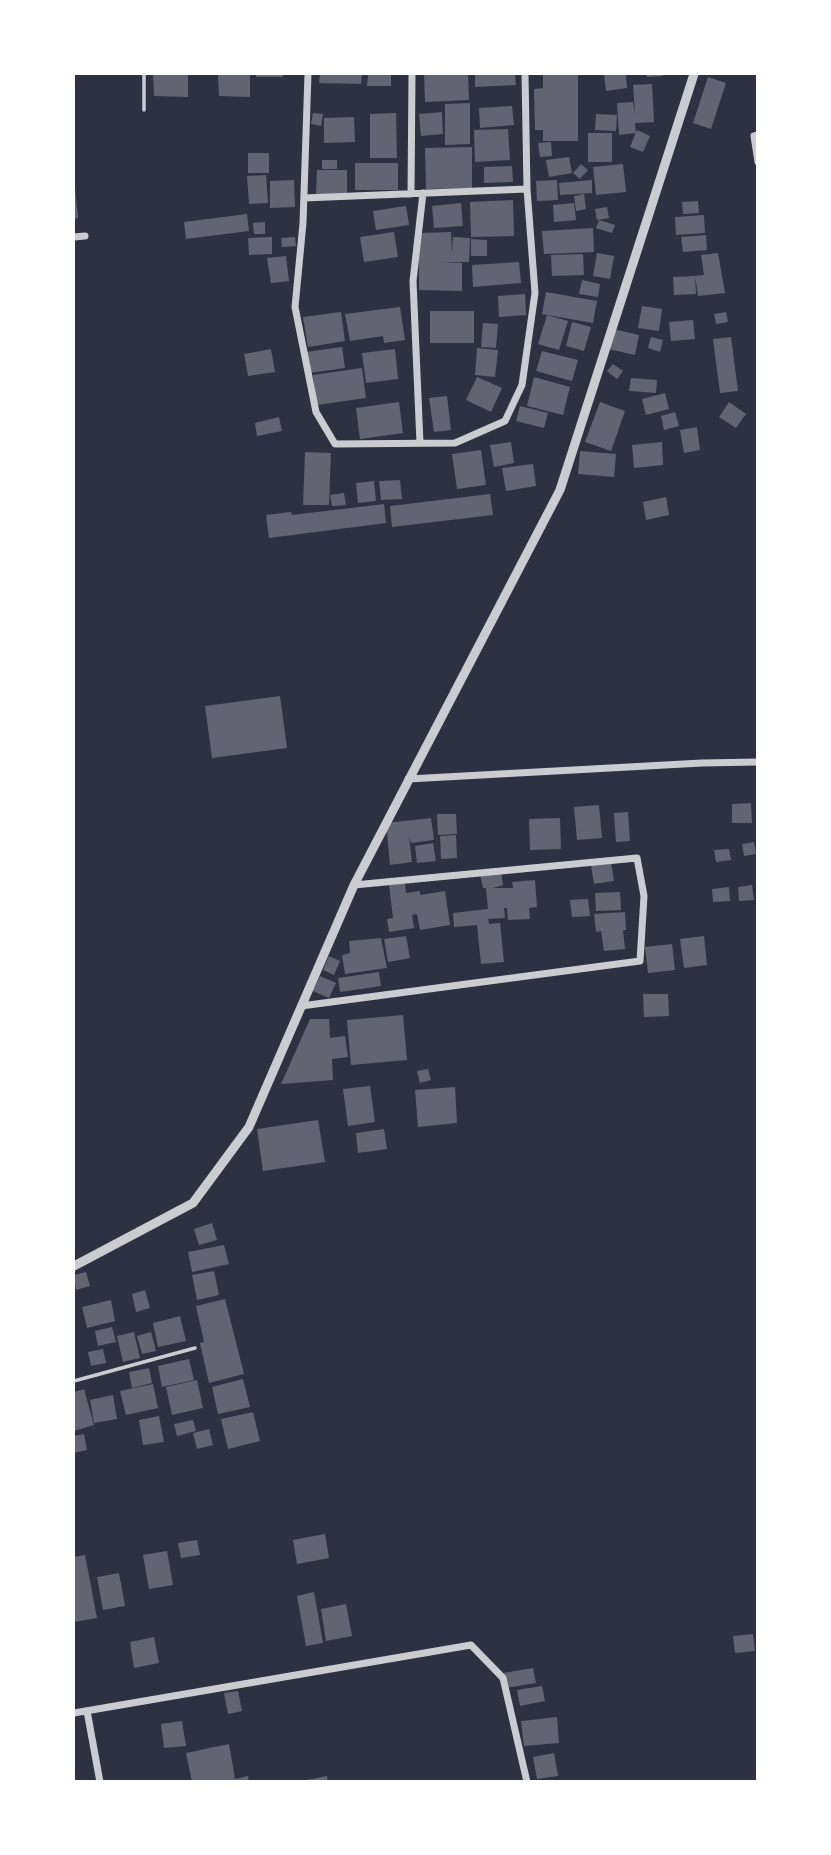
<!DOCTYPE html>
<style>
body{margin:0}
#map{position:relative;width:831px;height:1855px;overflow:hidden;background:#2d3142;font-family:Quicksand,sans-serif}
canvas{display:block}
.frame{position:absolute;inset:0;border:75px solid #fff;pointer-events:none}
</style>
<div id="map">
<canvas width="831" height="1855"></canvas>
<div class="frame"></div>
</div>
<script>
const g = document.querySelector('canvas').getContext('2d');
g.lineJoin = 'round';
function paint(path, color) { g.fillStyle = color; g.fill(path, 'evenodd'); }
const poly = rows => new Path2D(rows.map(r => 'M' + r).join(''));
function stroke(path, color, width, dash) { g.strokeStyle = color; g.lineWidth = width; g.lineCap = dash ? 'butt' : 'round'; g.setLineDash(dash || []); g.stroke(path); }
const building = poly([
 [153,74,188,74,188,97,154,96],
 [218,74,250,74,250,97,219,96],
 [256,74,283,74,283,77,256,77],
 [320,74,362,74,361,84,319,83],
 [368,74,391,74,391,86,367,86],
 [424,74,468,74,469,100,425,102],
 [475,74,515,74,516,85,475,87],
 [543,74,578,74,578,141,543,141,543,130,535,130,534,89,543,88],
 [604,74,626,74,627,88,606,91],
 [646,74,663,74,663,76,647,77],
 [708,77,726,83,711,129,693,123],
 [652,84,654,122,635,123,636,133,619,135,617,103,633,102,635,115,633,85],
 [470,103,470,144,445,145,445,104],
 [512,106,514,125,480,128,479,108],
 [442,112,443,134,421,136,419,114],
 [313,113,323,114,321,126,311,124],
 [396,113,397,158,370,158,370,114],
 [596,114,617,115,616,131,595,130],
 [354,117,355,142,324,143,324,118],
 [508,129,510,160,475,162,474,130],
 [637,130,650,136,643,152,630,147],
 [588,133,612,133,612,162,588,162],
 [551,142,552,156,540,157,538,143],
 [472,147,472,188,426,189,425,148],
 [248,153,269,153,269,173,248,173],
 [569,157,572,173,549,177,546,160],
 [322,160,337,160,337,169,322,169],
 [355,163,398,163,398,190,355,190],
 [581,164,588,170,580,179,573,173],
 [623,164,626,192,596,195,593,167],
 [512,166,513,182,484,183,484,167],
 [317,170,347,170,347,195,316,194],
 [266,175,268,203,249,204,247,176],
 [294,180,295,207,270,208,270,181],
 [557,180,558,200,537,201,536,181],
 [592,180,592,193,560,195,559,183],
 [74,188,75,188,78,218,74,219],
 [584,194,586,209,576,211,574,196],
 [513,200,514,236,471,237,470,202],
 [698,201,699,213,683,214,682,202],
 [461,203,463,226,434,228,432,206],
 [574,203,576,220,554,222,553,205],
 [406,206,409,225,376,230,373,211],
 [607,207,609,218,597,220,595,209],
 [247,214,249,231,186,239,184,222],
 [704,215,705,233,676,235,675,217],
 [599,220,615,225,612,233,596,228],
 [265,222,265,234,254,234,253,223],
 [593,228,594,252,544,254,542,231],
 [394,232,398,257,364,262,360,237],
 [451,232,452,253,453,237,470,238,469,262,442,262,462,263,462,291,419,290,419,233],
 [706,235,707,250,683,252,681,237],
 [272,237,272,254,249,255,248,238],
 [295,237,296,246,282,247,281,238],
 [471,239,487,240,487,256,471,256],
 [597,253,614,256,610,279,593,276],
 [718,253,725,293,698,296,695,276,704,275,701,255],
 [583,254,584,275,552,276,551,255],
 [286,256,289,281,271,283,267,258],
 [519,262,521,283,473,287,472,265],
 [695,276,696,294,674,295,673,277],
 [582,280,600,284,598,297,579,294],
 [546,292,597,301,593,323,542,314],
 [525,294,526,315,499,317,498,296],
 [642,306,662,309,659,331,638,328],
 [400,307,405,340,384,343,383,336,350,341,345,314],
 [430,311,474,311,474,343,430,343],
 [341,312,345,341,308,347,303,317],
 [726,312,728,322,716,324,714,314],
 [547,315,568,321,559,350,538,344],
 [693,320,695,339,671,341,669,322],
 [572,322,591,327,584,351,566,346],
 [483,323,498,324,496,348,481,347],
 [613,329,639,335,635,355,608,349],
 [651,337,663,340,660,352,648,348],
 [731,337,738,391,720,393,713,339],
 [342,347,345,368,309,373,306,352],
 [477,348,498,350,495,377,475,375],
 [271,349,275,372,248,376,244,354],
 [395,349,398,379,366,383,362,353],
 [542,351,578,360,572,381,536,371],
 [613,364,623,371,617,379,607,371],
 [362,368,366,398,317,405,313,375],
 [477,377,502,388,491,412,466,400],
 [534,377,570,387,563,415,527,406],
 [631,378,657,380,656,393,629,391],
 [665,393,669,409,646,415,642,399],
 [447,396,451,430,434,432,429,398],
 [399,402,403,433,360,439,356,408],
 [600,402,625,411,611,451,585,442],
 [729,402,746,414,736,428,719,417],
 [520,406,548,413,544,428,516,421],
 [675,412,679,426,664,430,661,416],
 [279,417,282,431,257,436,255,423],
 [697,427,700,450,684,453,680,430],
 [511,442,514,463,494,467,490,445],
 [662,442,663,465,634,468,632,445],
 [481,450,486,485,457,489,452,454],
 [580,451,616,454,614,477,578,474],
 [305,452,331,453,329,505,303,505],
 [533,464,536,486,506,491,502,468],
 [400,480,402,499,381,500,379,481],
 [374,481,376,501,358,503,356,483],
 [344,493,346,505,332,506,330,495],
 [490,494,493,515,392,527,390,506],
 [666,497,669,515,646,520,643,502],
 [384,504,386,523,269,538,266,515,291,512,292,515],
 [280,696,287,748,212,758,205,706],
 [751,803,752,823,732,823,732,804],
 [599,805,602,838,577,840,574,807],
 [628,812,630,841,616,842,614,813],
 [437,814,456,814,457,834,438,835],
 [431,818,434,840,411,843,409,836,412,862,390,865,386,823],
 [560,818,561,849,530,850,529,819],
 [456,835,457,858,441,859,440,836],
 [754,842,756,854,744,856,742,844],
 [433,843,436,861,417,863,415,846],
 [729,849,731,860,716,862,714,850],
 [611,862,614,881,594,884,591,865],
 [501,871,503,885,493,888,513,888,512,882,535,880,537,907,529,908,530,919,508,920,507,908,504,908,505,918,488,919,489,924,500,923,504,962,481,964,477,925,454,927,453,913,488,909,486,888,483,888,480,874],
 [405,883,406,893,420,891,420,895,445,891,450,925,420,930,417,914,412,915,414,928,389,932,387,919,393,918,389,885],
 [752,885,754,900,739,901,738,887],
 [729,887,730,901,713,902,712,889],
 [620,892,621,910,596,911,595,893],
 [588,899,590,916,572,917,570,900],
 [625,912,626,930,623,930,625,949,604,951,601,931,596,932,594,914],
 [406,936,410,958,388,962,384,939],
 [704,936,707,965,684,968,680,939],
 [381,938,387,968,345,974,342,955,350,953,349,941],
 [672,944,675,970,648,973,645,947],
 [329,956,340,961,334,975,323,970],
 [379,972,381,986,340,992,338,978],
 [320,976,336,983,329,998,313,991],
 [643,994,668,994,669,1016,644,1017],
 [403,1015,407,1060,351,1065,347,1020],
 [310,1019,329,1019,330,1038,345,1036,348,1057,332,1059,333,1080,281,1084],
 [428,1069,431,1080,420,1083,417,1071],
 [370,1086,375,1122,348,1126,343,1089],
 [455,1087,457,1123,418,1127,415,1090],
 [318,1120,325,1162,263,1171,257,1129],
 [384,1129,387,1149,358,1153,356,1133],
 [212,1223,217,1240,199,1245,194,1229],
 [224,1245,229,1264,192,1272,188,1252],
 [214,1271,219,1295,197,1300,192,1275],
 [86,1272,90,1286,76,1290,74,1275],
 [145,1290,150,1308,136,1312,132,1294],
 [225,1299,244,1374,209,1383,200,1343,204,1342,196,1306],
 [111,1300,115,1321,87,1328,82,1307],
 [180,1316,186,1341,158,1347,153,1323],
 [112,1327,116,1342,98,1346,95,1331],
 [134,1332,140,1358,123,1362,117,1336],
 [151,1332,156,1351,142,1354,137,1336],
 [103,1349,106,1363,91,1366,88,1352],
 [189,1359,194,1380,162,1387,158,1366],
 [149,1368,152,1383,132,1388,129,1372],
 [243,1379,250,1407,218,1414,212,1387],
 [197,1380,203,1408,172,1415,166,1387],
 [153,1384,158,1408,126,1415,120,1391],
 [84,1389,94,1425,74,1431,74,1392],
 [113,1395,117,1419,94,1423,90,1400],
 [253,1412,260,1441,228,1449,221,1419],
 [159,1416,164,1442,143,1445,139,1420],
 [193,1420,196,1431,177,1436,174,1424],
 [209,1429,213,1445,197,1449,193,1433],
 [84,1434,87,1450,74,1453,74,1436],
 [325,1534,329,1558,297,1564,293,1540],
 [197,1540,200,1555,181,1558,178,1543],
 [167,1551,173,1585,149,1589,143,1555],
 [85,1555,97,1618,74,1622,74,1557],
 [119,1573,125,1606,103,1610,97,1577],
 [314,1592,323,1643,306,1646,297,1596],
 [346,1604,352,1636,326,1641,321,1609],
 [753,1634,755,1651,735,1653,733,1636],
 [154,1637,159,1663,134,1668,130,1642],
 [533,1668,536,1683,506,1688,503,1673],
 [542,1686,545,1701,520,1706,517,1690],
 [238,1691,242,1711,228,1714,224,1693],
 [557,1717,559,1743,524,1746,521,1721],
 [182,1721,186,1746,164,1748,161,1724],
 [229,1744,235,1779,248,1776,249,1782,192,1782,186,1753],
 [554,1753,558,1776,537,1779,533,1757],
 [327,1776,328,1782,306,1782,306,1780]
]);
const service = poly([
 [144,74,144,110],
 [74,1381,195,1348]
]);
const minor = poly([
 [308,74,303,223,295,307,316,412,335,444,455,443,505,421,522,385,535,293,527,189,525,74],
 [758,135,754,136,758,162],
 [411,194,412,74],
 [304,198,527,189],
 [74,237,85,236],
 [420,443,413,281,423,193],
 [408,779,702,763,758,762],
 [301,1006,640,961,644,896,637,858,354,885],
 [87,1711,100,1782],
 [74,1713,471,1645,503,1678,527,1782]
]);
const tertiary = poly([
 [74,1266,193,1203,249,1127,354,885,560,490,694,74]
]);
paint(building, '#626471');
stroke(service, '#caccd0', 3.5);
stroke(minor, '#caccd0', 7);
stroke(tertiary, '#caccd0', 9);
</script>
